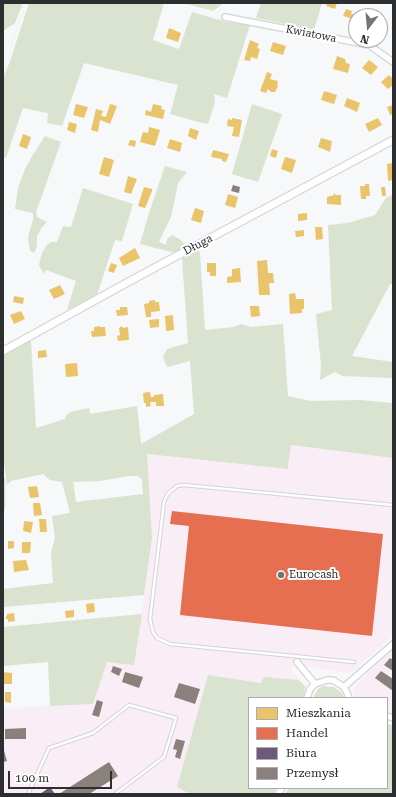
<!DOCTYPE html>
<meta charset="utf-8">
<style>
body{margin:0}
#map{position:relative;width:396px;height:797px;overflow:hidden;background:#f6f8fa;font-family:"Roboto Serif",serif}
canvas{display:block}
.frame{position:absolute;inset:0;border:4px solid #2d2e2f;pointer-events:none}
.legend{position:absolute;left:248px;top:697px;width:140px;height:92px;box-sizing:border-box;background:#fff;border:1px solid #ababac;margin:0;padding:5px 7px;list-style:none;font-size:12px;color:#2d2e2f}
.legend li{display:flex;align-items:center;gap:8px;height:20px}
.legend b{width:20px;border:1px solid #ababac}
.north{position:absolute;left:348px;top:8px;width:40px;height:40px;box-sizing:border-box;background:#fff;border:1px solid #ababac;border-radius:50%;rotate:196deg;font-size:11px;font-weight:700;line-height:16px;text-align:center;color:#2d2e2f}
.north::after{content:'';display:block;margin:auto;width:14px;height:18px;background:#737576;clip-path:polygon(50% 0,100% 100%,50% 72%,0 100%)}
.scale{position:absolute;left:8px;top:771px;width:104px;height:18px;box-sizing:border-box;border:2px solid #2d2e2f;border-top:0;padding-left:5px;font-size:12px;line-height:14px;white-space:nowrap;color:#2d2e2f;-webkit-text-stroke:3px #fff;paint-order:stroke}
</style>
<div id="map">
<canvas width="396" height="797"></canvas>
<div class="frame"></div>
<ul class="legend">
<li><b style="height:11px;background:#e9c46a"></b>Mieszkania</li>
<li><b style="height:11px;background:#e76f51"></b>Handel</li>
<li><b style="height:11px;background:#6d597a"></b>Biura</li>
<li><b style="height:11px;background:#8a817c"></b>Przemysł</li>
</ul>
<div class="north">N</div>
<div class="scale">100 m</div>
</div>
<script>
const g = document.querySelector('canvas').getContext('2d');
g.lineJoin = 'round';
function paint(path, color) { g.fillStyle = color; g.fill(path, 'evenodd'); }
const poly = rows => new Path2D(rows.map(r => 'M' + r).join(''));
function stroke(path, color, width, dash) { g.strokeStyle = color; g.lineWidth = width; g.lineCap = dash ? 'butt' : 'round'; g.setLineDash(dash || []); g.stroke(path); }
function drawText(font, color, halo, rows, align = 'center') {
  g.font = font + ' "Roboto Serif",serif'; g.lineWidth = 4; g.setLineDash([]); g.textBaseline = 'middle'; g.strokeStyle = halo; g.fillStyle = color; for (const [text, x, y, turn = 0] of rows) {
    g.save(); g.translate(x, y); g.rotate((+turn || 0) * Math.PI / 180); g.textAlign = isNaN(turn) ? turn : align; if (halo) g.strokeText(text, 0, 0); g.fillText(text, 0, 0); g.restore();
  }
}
const industrial = poly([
 [290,445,393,458,393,636,355,670,349,673,291,665,291,668,300,680,264,677,262,683,208,675,177,787,190,794,3,794,3,708,92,704,107,662,134,664,152,538,146,454,288,469,288,465],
 [393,649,393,714,387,712,387,698,355,698,353,693,356,686,372,668]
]);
const green = poly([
 [3,3,23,3,15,23,3,31],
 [29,3,164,3,153,40,179,49,192,12,226,22,250,25,227,98,214,94,215,102,208,124,202,123,170,114,178,85,84,63,62,126,47,123,48,113,23,108,6,158,3,157,3,78,9,64],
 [183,3,222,3,221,5,213,11],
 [261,3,322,3,314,30,256,18],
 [252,104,282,114,258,182,232,174],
 [45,136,61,142,36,212,37,217,47,222,42,227,37,236,37,246,34,253,30,251,28,237,33,220,33,213,15,209,18,188,25,169,31,158],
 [165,166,187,172,178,183,171,217,159,242,166,245,167,239,172,235,181,240,186,246,175,253,140,244,149,213],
 [83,188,133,204,122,241,115,240,97,295,67,310,76,281,46,270,44,274,39,265,42,253,47,245,51,242,57,242,63,226,71,227],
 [393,194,393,284,390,284,352,356,393,362,393,378,342,376,335,372,320,380,321,365,316,314,332,310,328,225,348,223,375,215,386,198],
 [197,248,200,253,205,330,234,327,241,324,251,327,283,324,288,396,311,401,360,400,393,403,393,458,291,445,288,465,288,469,147,454,152,538,144,595,3,607,3,589,53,583,51,553,55,538,52,516,70,513,62,482,50,480,43,474,11,481,7,485,3,456,3,354,29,339,31,342,36,428,65,419,65,417,70,412,89,408,90,414,137,406,141,444,194,414,190,361,167,367,163,357,167,349,188,343,182,258],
 [129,476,138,476,142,480,143,494,76,502,73,482,100,481],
 [142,614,134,665,107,662,93,704,50,706,48,662,3,666,3,627],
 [208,675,261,683,264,677,299,680,305,686,304,698,249,698,249,788,276,788,273,794,190,794,177,787],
 [323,686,334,687,342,693,344,698,313,698,318,689],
 [387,724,393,725,393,794,285,794,289,788,387,788]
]);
const homes = poly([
 [327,3,337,3,335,9,326,6],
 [346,9,352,11,351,14,356,15,356,25,349,23,350,18,343,16],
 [169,28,181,33,178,42,166,38],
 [250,40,259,44,257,48,260,49,257,59,251,57,250,61,244,60],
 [273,42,286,46,283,55,270,51],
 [337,56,345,59,346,63,350,64,348,73,333,69],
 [369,60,378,67,371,75,362,68],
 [267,72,272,74,270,79,278,81,277,85,278,86,275,92,271,92,268,89,266,93,260,91],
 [389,75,393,79,393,85,388,89,381,82],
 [324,91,337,95,334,104,321,100],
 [347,98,360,103,357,112,344,106],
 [76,104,88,107,84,118,73,115],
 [110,104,117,106,110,124,100,120,98,132,91,130,96,109,103,111,101,116,106,117],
 [153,104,162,106,161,109,165,110,163,119,145,115,146,110,151,112],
 [393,105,393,114,390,115,387,107],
 [232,118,242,120,239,137,232,136,234,127,227,126,228,119,232,120],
 [378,118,382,125,369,132,365,124],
 [69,122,77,124,75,133,67,130],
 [149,127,160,130,155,146,140,142,143,132,148,133],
 [190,128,199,131,196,140,188,136],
 [23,134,31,137,27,149,19,146],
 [321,138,332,141,330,152,318,147],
 [170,139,182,143,180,152,167,148],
 [130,140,136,141,135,147,128,145],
 [272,149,278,151,276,158,270,156],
 [213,150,229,154,226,162,222,161,222,159,211,157],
 [104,157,114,160,109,177,99,174],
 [285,157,296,160,292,173,281,169],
 [393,163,393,180,388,181,387,164],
 [128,176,137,179,131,194,124,192],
 [365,184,369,184,370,196,366,196,366,199,361,199,360,186,365,186],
 [144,187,152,189,152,191,145,208,138,206],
 [381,187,385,187,386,196,382,196],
 [334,193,335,193,335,195,341,195,341,205,327,204,327,197,334,195],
 [228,194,238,197,235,208,225,205],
 [195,208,204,211,201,223,191,220],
 [307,213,307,220,298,221,298,214],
 [315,227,322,227,323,239,316,240],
 [304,230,304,236,296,237,295,231],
 [135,248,140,258,123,266,119,258],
 [267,260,268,273,273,273,274,283,269,283,270,295,259,295,257,261],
 [111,263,117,265,114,273,108,271],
 [207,263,216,263,216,276,210,276,210,272,207,272],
 [240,268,241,282,227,283,227,277,232,276,232,269],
 [60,285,65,294,54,299,49,290],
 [295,293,296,299,304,299,304,309,302,309,302,313,290,314,289,294],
 [14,296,24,298,23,304,13,302],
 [155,300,155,302,159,302,160,311,151,312,151,317,146,317,144,304,149,303,149,301],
 [250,306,259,306,260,316,251,317],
 [120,307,127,307,128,315,117,316,116,310,120,310],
 [21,311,25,319,14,324,10,315],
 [173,315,174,330,166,331,165,316],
 [159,319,159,327,150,328,149,320],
 [100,326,100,327,105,327,106,336,92,337,91,331,94,331,94,327],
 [122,326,123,328,128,327,129,340,118,341,117,336,120,335,119,328],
 [46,350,47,357,38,358,38,351],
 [77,363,78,376,66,377,65,364],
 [150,392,151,397,154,397,154,395,163,394,164,406,156,406,156,402,150,402,151,406,146,407,146,403,144,403,143,393],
 [37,486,39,497,30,498,28,487],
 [33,503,40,503,42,515,34,516],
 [39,519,46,519,47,532,40,532],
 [24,521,33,522,31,533,23,531],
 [8,541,14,541,14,548,8,549],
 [22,542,31,542,30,553,22,553],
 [26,560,29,570,14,572,13,561],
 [94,603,95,612,87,613,86,604],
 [74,610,74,617,66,618,65,611],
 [14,613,15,621,8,622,8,619,6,619,6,616,7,616,7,614],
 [3,672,12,673,12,684,3,684],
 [5,692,11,692,11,703,5,702]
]);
const shops = poly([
 [172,511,383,534,372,636,180,615,189,526,170,524]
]);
const offices = poly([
 [50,787,55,794,40,794]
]);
const industry = poly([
 [233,185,240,187,239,193,231,191],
 [390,658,393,660,393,671,384,665],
 [113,666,122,669,119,676,111,672],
 [381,671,393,679,393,691,375,678],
 [125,672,143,677,139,688,122,682],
 [179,683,200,689,195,704,174,697],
 [97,700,103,702,99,717,92,715],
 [26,728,26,739,5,739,5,729],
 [176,739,185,741,180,759,175,757,177,750,173,749],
 [3,747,7,761,3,762],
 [109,762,118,776,89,794,59,794]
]);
const path = poly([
 [3,73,25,3]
]);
const service = poly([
 [3,480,3,507],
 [354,662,170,644,157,638,153,632,150,619,164,502,167,495,171,491,177,486,184,485,393,505],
 [28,794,49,748,93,733,129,705,176,718,164,757,115,794]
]);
const minor = poly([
 [225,17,369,45,393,62],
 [297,662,315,684],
 [344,687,393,644],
 [307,698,310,689,315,684,327,680,333,680,344,687,347,693,349,698],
 [387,716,393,718],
 [278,794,282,788]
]);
const tertiary = poly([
 [3,351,130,281,393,140]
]);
const markers = [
 [281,575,4,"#737576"]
];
const streetNames = [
 ["Kwiatowa",311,34,11],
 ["Długa",198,245,-28]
];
const poiNames = [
 ["Eurocash",289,575]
];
paint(industrial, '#faeef6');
paint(green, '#dae2d0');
paint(homes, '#e9c46a');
paint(shops, '#e76f51');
paint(offices, '#6d597a');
paint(industry, '#8a817c');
stroke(service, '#d2d4d5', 4.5);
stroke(minor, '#d2d4d5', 8);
stroke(tertiary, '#d2d4d5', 9);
stroke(path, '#e2e2e2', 1, [1, 3]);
stroke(service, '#fefefe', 2.5);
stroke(minor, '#fefefe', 5.5);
stroke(tertiary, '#fefefe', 7);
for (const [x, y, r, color] of markers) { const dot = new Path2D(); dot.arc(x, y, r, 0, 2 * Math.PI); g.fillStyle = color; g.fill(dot); stroke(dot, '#fff', 1.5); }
drawText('11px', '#2d2e2f', '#fff', streetNames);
drawText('11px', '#2d2e2f', '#fff', poiNames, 'left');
</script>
